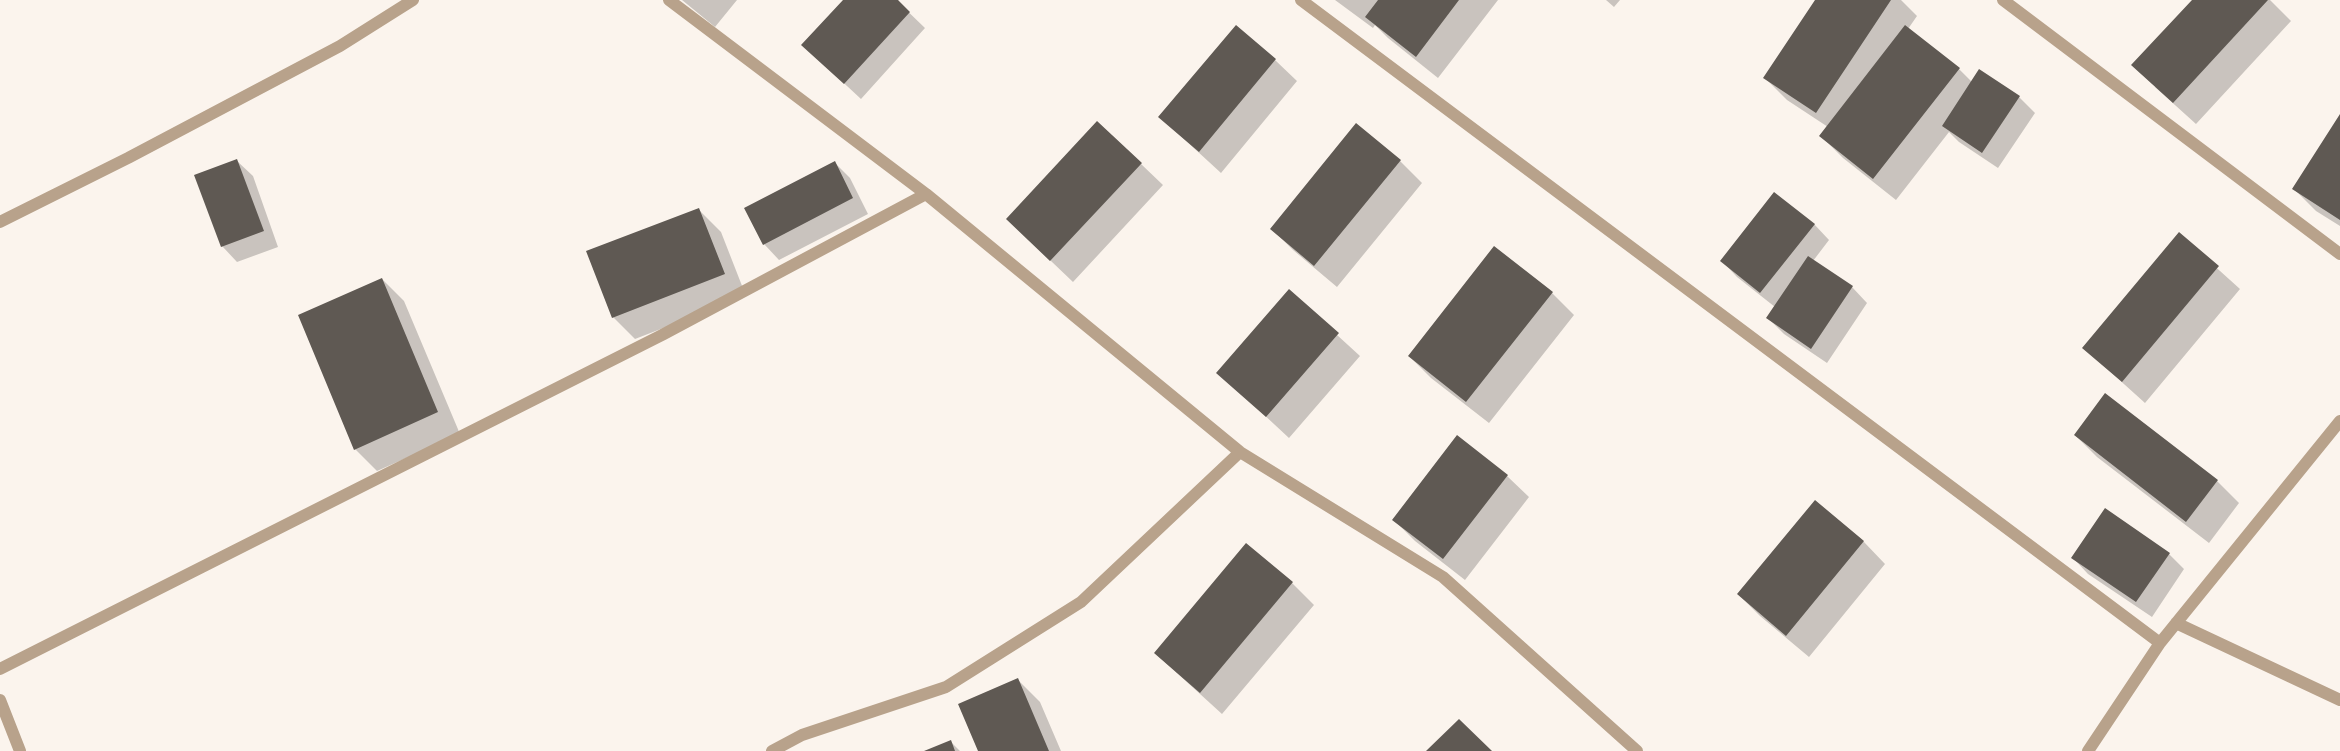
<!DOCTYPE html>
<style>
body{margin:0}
canvas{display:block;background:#fbf4ed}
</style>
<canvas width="2340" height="751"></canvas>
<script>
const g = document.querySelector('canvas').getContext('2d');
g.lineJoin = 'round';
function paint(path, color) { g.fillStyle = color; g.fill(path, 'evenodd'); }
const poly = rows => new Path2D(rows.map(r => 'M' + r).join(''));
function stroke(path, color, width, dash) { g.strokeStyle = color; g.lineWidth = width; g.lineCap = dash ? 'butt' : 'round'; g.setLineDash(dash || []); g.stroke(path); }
const shadow = poly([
 [682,0,737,0,715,27],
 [844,0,896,0,925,28,861,99,819,60],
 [1335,0,1498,0,1438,78,1388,38,1375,25,1373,28],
 [1606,0,1620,0,1614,7],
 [1816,0,1901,0,1917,16,1908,29,1959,69,1972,82,1980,71,2019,97,2035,113,1998,168,1959,142,1949,132,1896,200,1843,158,1821,136,1828,127,1787,100,1765,78],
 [2193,0,2270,0,2291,21,2196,124,2155,87],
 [1275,60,1297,81,1221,173,1160,117],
 [2340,117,2340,226,2316,211,2294,189],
 [237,161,253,176,278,247,237,262,222,246],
 [1400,161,1422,183,1337,287,1293,250,1272,229],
 [834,162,850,178,868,214,779,260,764,244],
 [1141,164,1163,185,1073,282,1030,241],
 [699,210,721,232,746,296,635,339,613,317],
 [1814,224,1829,240,1813,261,1852,287,1867,303,1827,363,1784,334,1768,318,1775,307,1737,277,1722,261],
 [2179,234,2240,289,2145,403,2084,348],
 [382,279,404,301,460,434,377,471,355,449,300,316],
 [1289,291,1360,356,1289,438,1218,372],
 [1552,293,1574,315,1489,423,1431,378,1409,356],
 [2075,435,2217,481,2239,503,2209,543,2097,457],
 [1507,476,1529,497,1465,580,1415,541,1393,519],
 [1816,502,1864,542,1885,564,1809,657,1760,616,1738,594],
 [1246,545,1292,583,1314,605,1222,714,1155,653],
 [2169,554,2184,569,2152,617,2088,574,2073,558],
 [1018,680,1040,702,1061,751,979,751],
 [951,742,960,751,927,751]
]);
const building = poly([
 [843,0,898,0,910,12,844,84,801,45],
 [1378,0,1459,0,1416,57,1365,17],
 [1815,0,1891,0,1816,113,1763,78],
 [2192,0,2268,0,2173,103,2131,65],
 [1236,25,1276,59,1199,152,1158,117],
 [1905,25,1960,68,1873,179,1819,136],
 [1979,69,2020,96,1982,153,1942,126],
 [2340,114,2340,220,2292,189],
 [1097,121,1142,163,1050,261,1006,219],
 [1356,123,1401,160,1314,266,1270,229],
 [237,159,264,231,221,247,194,175],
 [835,161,853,198,763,245,744,208],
 [1774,192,1815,224,1760,293,1720,261],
 [699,208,725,274,612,318,586,251],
 [2179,232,2219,266,2122,382,2082,348],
 [1494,246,1553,292,1466,402,1408,356],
 [1808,256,1853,286,1811,349,1766,318],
 [382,278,438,412,354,450,298,315],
 [1289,289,1339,333,1266,417,1216,373],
 [2105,393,2218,480,2186,522,2074,435],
 [1457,435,1508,475,1443,559,1392,520],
 [1815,500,1864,541,1786,636,1737,594],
 [2105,508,2170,553,2136,602,2071,558],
 [1246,543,1293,582,1200,693,1154,653],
 [1018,678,1049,751,978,751,958,704],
 [1459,719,1492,751,1426,751],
 [951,740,955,751,924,751]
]);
const minor = poly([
 [669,0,926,194,1240,452,1443,577,1637,751],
 [1301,0,2160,643],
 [2003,0,2340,254],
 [0,222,128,158,340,46,413,0],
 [2176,623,2340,700],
 [0,669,662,335,926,194],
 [0,700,20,751],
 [772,751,802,735,946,687,1081,602,1240,452],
 [2088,751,2160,643,2340,421]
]);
paint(shadow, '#0003');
paint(building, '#5f5953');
stroke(minor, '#b8a28b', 12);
</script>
